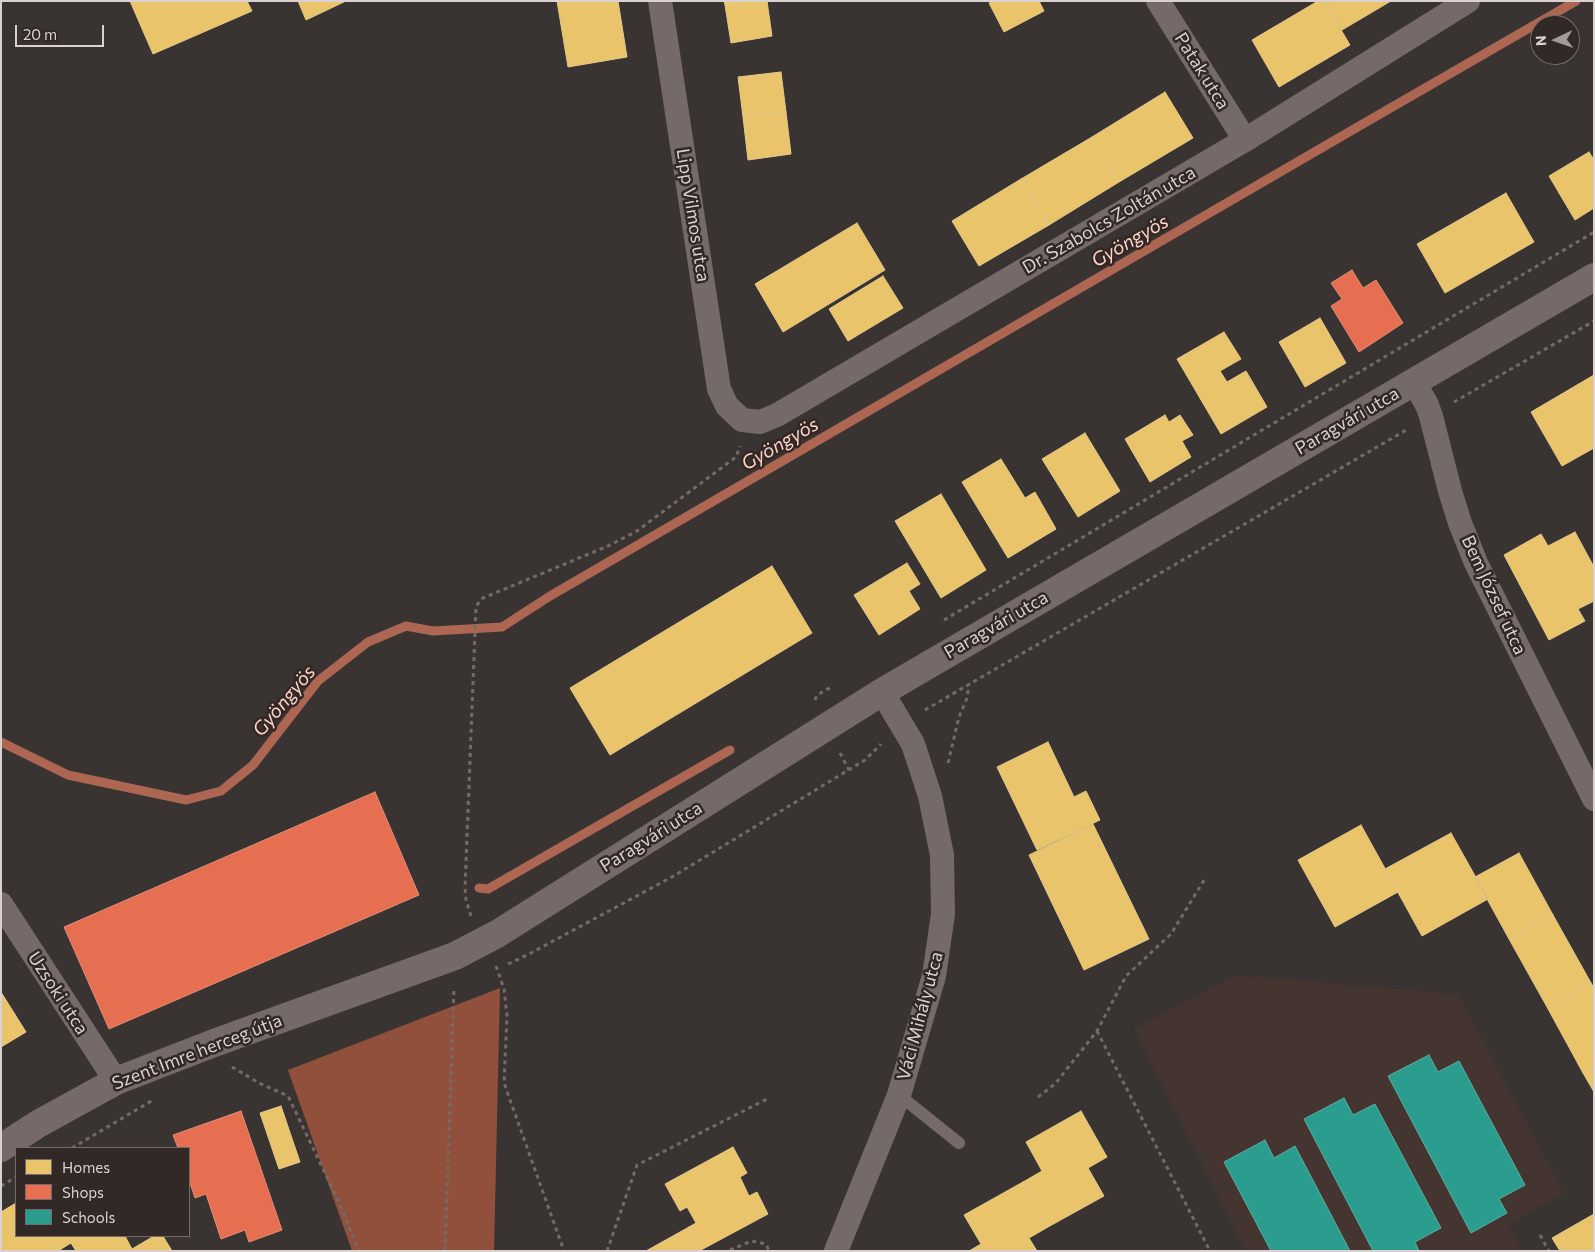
<!DOCTYPE html>
<meta charset="utf-8">
<style>
body{margin:0}
#map{position:relative;width:1595px;height:1252px;overflow:hidden;background:#393332;font-family:Commissioner,sans-serif}
canvas{display:block}
.frame{position:absolute;inset:0;border:2px solid #d9d2d0;pointer-events:none}
.legend{position:absolute;left:15px;top:1147px;width:175px;height:90px;box-sizing:border-box;background:#322825;border:1px solid #756c69;margin:0;padding:6px 9px;list-style:none;font-size:15px;color:#d9d2d0}
.legend li{display:flex;align-items:center;gap:10px;height:25px}
.legend b{width:25px;border:1px solid #756c69}
.north{position:absolute;left:1530px;top:15px;width:50px;height:50px;box-sizing:border-box;background:#322825;border:1px solid #756c69;border-radius:50%;rotate:267deg;font-size:14px;font-weight:700;line-height:20px;text-align:center;color:#d9d2d0}
.north::after{content:'';display:block;margin:auto;width:18px;height:22px;background:#a19a99;clip-path:polygon(50% 0,100% 100%,50% 72%,0 100%)}
.scale{position:absolute;left:15px;top:25px;width:89px;height:22px;box-sizing:border-box;border:2px solid #d9d2d0;border-top:0;padding-left:6px;font-size:15px;line-height:18px;white-space:nowrap;color:#d9d2d0;-webkit-text-stroke:4px #322825;paint-order:stroke}
</style>
<div id="map">
<canvas width="1595" height="1252"></canvas>
<div class="frame"></div>
<ul class="legend">
<li><b style="height:14px;background:#e9c46a"></b>Homes</li>
<li><b style="height:14px;background:#e76f51"></b>Shops</li>
<li><b style="height:14px;background:#2a9d8f"></b>Schools</li>
</ul>
<div class="north">N</div>
<div class="scale">20 m</div>
</div>
<script>
const g = document.querySelector('canvas').getContext('2d');
g.lineJoin = 'round';
function paint(path, color) { g.fillStyle = color; g.fill(path, 'evenodd'); }
const poly = rows => new Path2D(rows.map(r => 'M' + r).join(''));
function stroke(path, color, width, dash) { g.strokeStyle = color; g.lineWidth = width; g.lineCap = dash ? 'butt' : 'round'; g.setLineDash(dash || []); g.stroke(path); }
function drawText(font, color, halo, rows, align = 'center') {
  g.font = font + ' Commissioner,sans-serif'; g.lineWidth = 5; g.setLineDash([]); g.textBaseline = 'middle'; g.strokeStyle = halo; g.fillStyle = color; for (const [text, x, y, turn = 0] of rows) {
    g.save(); g.translate(x, y); g.rotate((+turn || 0) * Math.PI / 180); g.textAlign = isNaN(turn) ? turn : align; if (halo) g.strokeText(text, 0, 0); g.fillText(text, 0, 0); g.restore();
  }
}
const built = poly([
 [1236,975,1458,994,1564,1193,1508,1225,1521,1251,1246,1251,1134,1029]
]);
const forest = poly([
 [500,988,494,1251,352,1251,288,1070]
]);
const homes = poly([
 [130,1,247,1,252,11,153,54,130,1],
 [298,1,346,1,306,20,298,1],
 [557,1,618,1,627,57,568,67,557,1],
 [724,1,750,1,725,5,724,1],
 [750,1,767,1,772,36,731,43,725,5,750,1],
 [993,1,1039,1,1044,11,1004,32,989,3,993,1],
 [1318,1,1324,1,1350,45,1279,87,1252,40,1318,1],
 [1324,1,1391,1,1342,30,1324,1],
 [781,72,786,112,743,117,738,77,781,72],
 [1165,92,1193,138,1119,182,1092,137,1165,92],
 [786,112,791,154,748,160,743,117,786,112],
 [1092,137,1119,182,1049,225,1021,179,1092,137],
 [1589,152,1594,160,1594,208,1575,220,1549,176,1589,152],
 [1021,179,1049,225,979,266,952,221,1021,179],
 [1506,193,1534,242,1445,293,1417,244,1506,193],
 [857,223,885,270,783,332,755,284,857,223],
 [883,276,903,308,848,341,829,309,883,276],
 [1320,318,1346,363,1305,387,1279,342,1320,318],
 [1224,332,1241,359,1220,371,1227,382,1246,371,1267,407,1221,434,1177,359,1224,332],
 [1594,375,1594,448,1562,466,1531,412,1594,375],
 [1165,415,1169,422,1180,415,1193,435,1182,441,1191,457,1150,482,1125,439,1165,415],
 [1085,433,1120,491,1078,517,1042,459,1085,433],
 [1001,459,1025,498,1035,492,1056,529,1008,558,962,482,1001,459],
 [941,494,986,570,941,598,895,521,941,494],
 [1575,532,1594,567,1594,601,1578,609,1585,621,1549,640,1504,555,1541,534,1548,546,1575,532],
 [907,563,920,584,909,591,920,609,879,635,854,595,907,563],
 [772,566,812,633,610,755,570,688,772,566],
 [1048,742,1074,797,1086,791,1100,820,1037,850,997,767,1048,742],
 [1093,824,1149,939,1084,970,1029,855,1093,824],
 [1361,825,1398,892,1335,927,1298,860,1361,825],
 [1451,833,1488,899,1422,936,1385,869,1451,833],
 [1519,853,1553,915,1509,939,1475,877,1519,853],
 [1553,915,1591,983,1547,1007,1509,939,1553,915],
 [1591,983,1594,988,1594,1068,1583,1073,1547,1007,1591,983],
 [1,992,26,1032,1,1047,1,992],
 [1594,1068,1594,1092,1583,1073,1594,1068],
 [281,1106,300,1162,279,1169,260,1113,281,1106],
 [1081,1111,1107,1157,1088,1168,1104,1196,1048,1227,1023,1182,1042,1171,1026,1142,1081,1111],
 [733,1147,747,1173,740,1177,749,1196,757,1192,768,1214,701,1250,689,1227,696,1223,687,1207,680,1211,665,1184,733,1147],
 [1023,1182,1048,1227,1029,1238,1037,1251,969,1251,981,1244,964,1215,1023,1182],
 [16,1203,16,1236,125,1236,132,1249,154,1236,163,1236,172,1251,76,1251,71,1243,58,1251,1,1251,1,1212,16,1203],
 [1594,1214,1594,1251,1560,1251,1552,1238,1594,1214],
 [689,1227,701,1250,700,1251,646,1251,689,1227]
]);
const shops = poly([
 [1352,270,1363,288,1376,280,1403,323,1359,352,1331,306,1342,299,1331,283,1352,270],
 [375,792,419,895,109,1029,64,927,375,792],
 [241,1111,282,1230,249,1242,245,1230,221,1239,206,1194,195,1198,189,1180,189,1148,178,1148,173,1135,241,1111]
]);
const schools = poly([
 [1429,1055,1438,1072,1459,1061,1525,1185,1499,1199,1507,1213,1471,1233,1388,1076,1429,1055],
 [1344,1098,1353,1115,1375,1104,1441,1228,1415,1242,1419,1251,1373,1251,1304,1119,1344,1098],
 [1265,1140,1274,1158,1295,1146,1350,1251,1271,1251,1224,1162,1265,1140]
]);
const stream = poly([
 [1,742,68,775,186,800,221,791,253,765,318,681,368,642,406,626,433,631,502,627,550,596,1361,125,1576,1],
 [479,888,488,889,730,750]
]);
const path = poly([
 [1454,402,1594,321],
 [944,620,1594,232],
 [815,700,817,695,833,686],
 [925,710,1408,429],
 [840,753,849,770],
 [948,763,959,717,967,698,968,691,966,686],
 [471,916,466,900,465,888,476,606,483,598,608,546,637,531,736,457,740,446],
 [508,964,529,954,672,877,865,760,881,744],
 [496,966,504,989,507,1016,504,1083,564,1251],
 [1097,1031,1210,1251],
 [232,1067,259,1083,288,1096,337,1198,359,1251],
 [1038,1097,1055,1084,1097,1031,1126,976,1171,934,1206,877],
 [72,1148,153,1100],
 [1,1186,16,1177],
 [1540,1235,1549,1251],
 [730,1250,752,1241,766,1244,769,1251],
 [445,1251,454,988],
 [607,1251,637,1165,769,1098]
]);
const service = poly([
 [899,1095,959,1143]
]);
const minor = poly([
 [660,1,719,389,727,406,742,420,760,422,777,415,1245,140,1468,1],
 [1158,1,1245,140],
 [1414,382,1427,405,1431,416,1450,491,1460,523,1476,563,1594,799],
 [1,904,116,1081],
 [836,1251,899,1095,934,976,943,914,942,855,930,796,913,744,882,692]
]);
const tertiary = poly([
 [1,1148,38,1124,116,1081,214,1043,455,956,497,934,882,692,1594,277]
]);
const streetNames = [
 ["Patak utca",1202,71,58],
 ["Lipp Vilmos utca",693,215,81],
 ["Dr. Szabolcs Zoltán utca",1109,220,-30],
 ["Paragvári utca",1347,421,-30],
 ["Bem József utca",1494,595,65],
 ["Paragvári utca",996,625,-30],
 ["Paragvári utca",651,837,-32],
 ["Uzsoki utca",58,993,57],
 ["Váci Mihály utca",920,1016,-75],
 ["Szent Imre herceg útja",197,1052,-21]
];
const waterNames = [
 ["Gyöngyös",1130,241,-30],
 ["Gyöngyös",780,444,-30],
 ["Gyöngyös",284,701,-50]
];
paint(built, '#443530');
paint(forest, '#90503c');
paint(homes, '#e9c46a');
stroke(homes, '#e4c889', 1);
paint(shops, '#e76f51');
stroke(shops, '#e38d77', 1);
paint(schools, '#2a9d8f');
stroke(schools, '#5eada2', 1);
stroke(stream, '#ac6652', 9);
stroke(path, '#746b68', 3, [4, 4]);
stroke(service, '#756a68', 12);
stroke(minor, '#756a68', 24);
stroke(tertiary, '#756a68', 28);
drawText('18px', '#d9d2d0', '#322825', streetNames);
drawText('italic 19px', '#ffd3c5', '#322825', waterNames);
</script>
